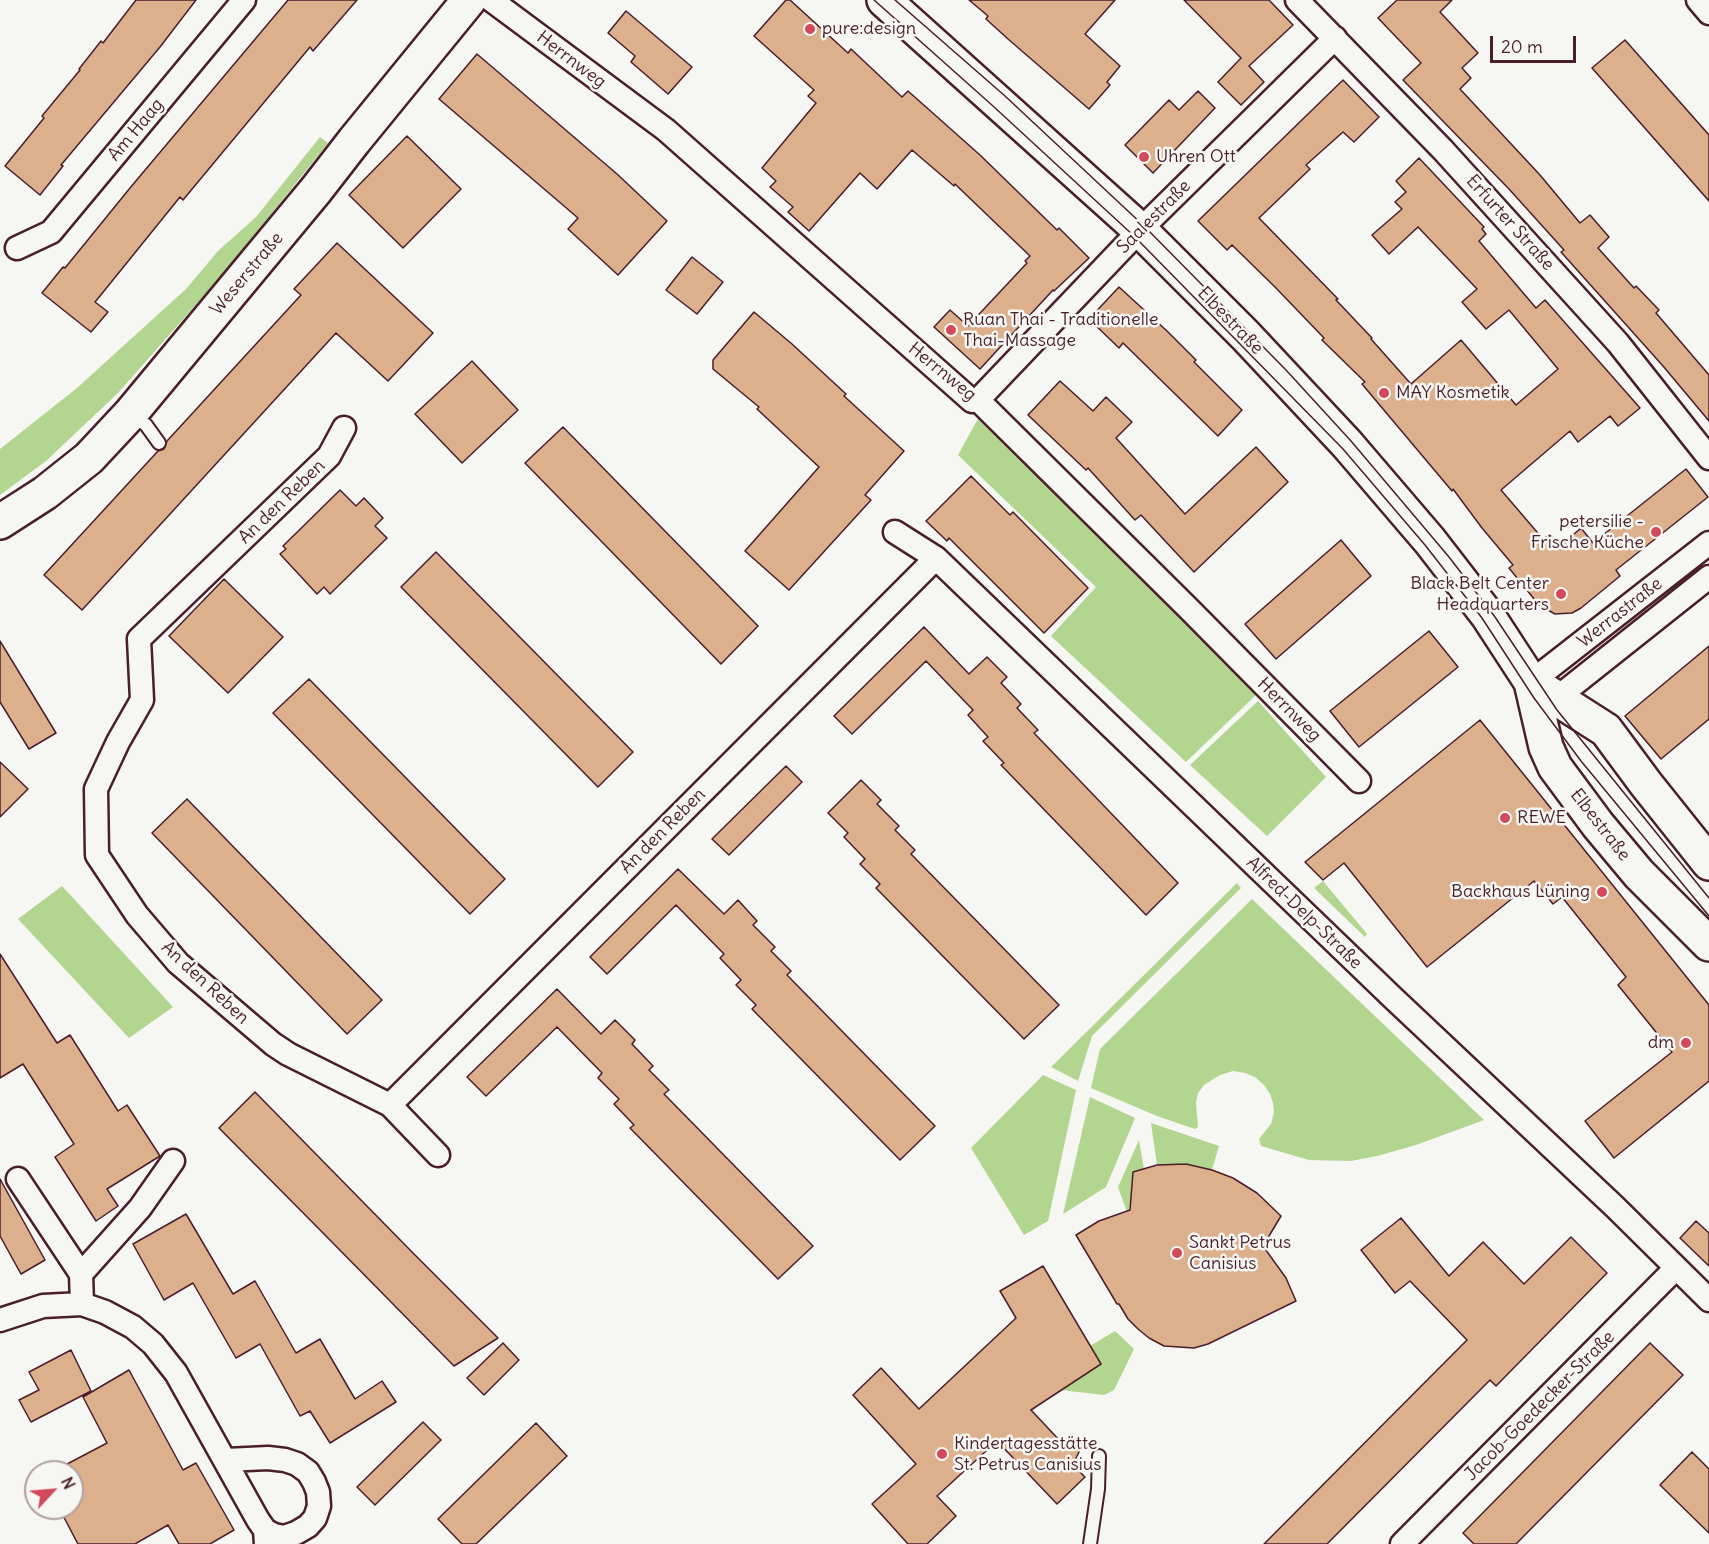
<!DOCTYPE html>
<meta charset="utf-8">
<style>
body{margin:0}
#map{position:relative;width:1709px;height:1544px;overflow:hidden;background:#f6f6f2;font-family:Delius,sans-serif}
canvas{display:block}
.north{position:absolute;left:24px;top:1460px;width:60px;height:60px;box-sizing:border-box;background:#f6f6f2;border:2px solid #b1a0a2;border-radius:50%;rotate:64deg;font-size:16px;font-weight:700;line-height:24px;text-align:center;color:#4a1f2b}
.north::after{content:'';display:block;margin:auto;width:21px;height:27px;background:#d1495b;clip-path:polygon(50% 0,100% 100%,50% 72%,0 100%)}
.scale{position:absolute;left:1490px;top:36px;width:86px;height:27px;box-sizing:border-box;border:3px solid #4a1f2b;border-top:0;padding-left:8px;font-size:18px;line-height:21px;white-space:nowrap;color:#4a1f2b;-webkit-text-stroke:4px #f6f6f2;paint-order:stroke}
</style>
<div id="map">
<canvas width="1709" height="1544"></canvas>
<div class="north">N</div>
<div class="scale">20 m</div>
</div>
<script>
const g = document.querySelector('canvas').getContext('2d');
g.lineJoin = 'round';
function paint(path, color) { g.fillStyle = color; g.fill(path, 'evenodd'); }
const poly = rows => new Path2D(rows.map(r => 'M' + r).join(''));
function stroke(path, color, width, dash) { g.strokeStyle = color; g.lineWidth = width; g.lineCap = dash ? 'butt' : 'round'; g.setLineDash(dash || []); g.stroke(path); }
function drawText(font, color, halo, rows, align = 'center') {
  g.font = font + ' Delius,sans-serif'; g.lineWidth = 5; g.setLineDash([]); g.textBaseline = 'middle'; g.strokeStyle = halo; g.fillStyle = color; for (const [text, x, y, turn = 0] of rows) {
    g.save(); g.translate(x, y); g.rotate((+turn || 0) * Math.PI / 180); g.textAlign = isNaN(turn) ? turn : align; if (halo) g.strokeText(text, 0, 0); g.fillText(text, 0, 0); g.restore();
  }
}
const green = poly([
 [320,137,328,143,223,274,118,393,46,461,0,495,0,449,77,388,186,289,218,251,256,217],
 [980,415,1258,693,1186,762,1051,636,1096,587,958,455],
 [1258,701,1326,777,1267,836,1190,765],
 [1323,881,1367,934,1365,937,1314,888],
 [1237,883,1241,888,1092,1036,1078,1081,1051,1067],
 [62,886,173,1007,129,1038,18,919],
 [1252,899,1484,1120,1416,1145,1377,1156,1351,1161,1309,1160,1261,1146,1259,1139,1271,1124,1274,1112,1273,1103,1270,1094,1264,1085,1255,1077,1245,1073,1233,1071,1220,1075,1204,1085,1198,1093,1196,1103,1198,1127,1195,1129,1157,1116,1091,1088,1100,1049],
 [1043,1075,1076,1090,1048,1221,1024,1235,971,1148],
 [1090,1097,1135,1118,1106,1187,1063,1214],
 [1151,1123,1219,1146,1212,1170,1186,1164,1157,1165],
 [1139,1140,1144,1169,1133,1172,1130,1211,1127,1212,1118,1187],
 [1115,1331,1134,1349,1114,1390,1104,1395,1061,1390,1101,1365,1090,1346]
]);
const building = poly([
 [136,0,196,0,160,47,61,165,63,166,40,195,5,166,44,118,42,116,80,70,79,69,101,41,103,43,136,0],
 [288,0,357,0,313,51,310,47,183,200,180,197,100,296,95,302,108,312,91,332,42,293,63,267,65,268,130,188,288,0],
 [786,0,790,0,848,53,851,49,902,97,908,91,980,155,1057,230,1059,228,1089,258,1054,291,1053,290,980,369,934,327,950,310,968,326,1027,263,1025,261,1030,256,955,184,954,186,912,150,877,189,860,173,809,231,788,212,793,207,770,187,776,181,762,168,816,103,808,96,814,90,754,36,786,0],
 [969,0,1115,0,1085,34,1120,66,1107,82,1110,85,1089,109,1008,39,986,19,988,16,969,0],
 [1184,0,1269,0,1293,25,1249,66,1264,82,1241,105,1218,82,1241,58,1184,0],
 [1397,0,1452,0,1440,12,1478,53,1462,68,1471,78,1460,89,1540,175,1580,223,1590,215,1609,237,1598,248,1634,288,1636,286,1659,310,1656,313,1709,375,1709,421,1663,366,1561,252,1564,250,1509,189,1403,80,1421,63,1378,18,1397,0],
 [626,11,692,67,668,94,631,62,635,56,608,33,626,11],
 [1625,40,1709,135,1709,201,1592,68,1625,40],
 [477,54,617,174,667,221,618,275,568,229,578,218,439,99,477,54],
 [1343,80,1379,117,1354,142,1343,132,1306,165,1310,169,1259,218,1338,299,1336,300,1372,338,1371,339,1411,384,1461,340,1516,405,1558,369,1509,310,1486,329,1462,302,1477,289,1418,227,1389,254,1372,235,1402,209,1395,202,1406,192,1396,181,1419,158,1484,227,1482,229,1486,234,1479,241,1536,308,1545,300,1640,408,1618,426,1610,416,1578,442,1570,431,1501,490,1543,539,1550,534,1560,546,1581,528,1593,543,1686,469,1708,497,1616,570,1620,576,1581,608,1572,613,1555,614,1539,605,1509,568,1513,565,1482,528,1453,489,1452,491,1362,384,1365,382,1322,340,1324,338,1275,287,1232,245,1227,250,1198,221,1343,80],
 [1198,91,1215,108,1153,173,1125,145,1169,100,1179,110,1198,91],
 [407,136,461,189,403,248,349,195,407,136],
 [337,243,433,333,388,381,336,333,82,610,44,575,158,451,164,449,167,441,301,295,294,289,337,243],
 [692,257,723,282,697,314,666,290,692,257],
 [1119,287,1167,331,1196,360,1194,362,1242,410,1218,436,1123,343,1119,348,1089,319,1119,287],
 [754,312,792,344,846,394,844,396,904,451,865,495,871,500,789,590,745,551,819,467,757,409,759,407,713,369,713,360,754,312],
 [472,361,518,410,462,463,415,414,472,361],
 [1060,381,1093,411,1106,397,1132,422,1116,438,1185,514,1256,447,1288,482,1194,572,1141,515,1135,520,1088,468,1086,470,1028,415,1060,381],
 [563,427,758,626,721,664,525,463,563,427],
 [971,476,1010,515,1013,512,1088,588,1044,633,949,538,947,541,926,521,971,476],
 [340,490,356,506,364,498,383,518,375,526,387,538,330,594,324,587,317,594,280,554,286,549,283,546,340,490],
 [1341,540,1371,576,1276,659,1245,624,1341,540],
 [436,552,633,752,598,787,401,587,436,552],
 [224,579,283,637,228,693,169,636,224,579],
 [924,627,969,674,987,657,1007,677,1001,683,1021,704,1017,708,1038,730,1034,733,1178,883,1146,915,1001,765,1004,763,983,741,988,737,968,715,973,710,926,661,852,734,834,716,924,627],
 [1429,631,1458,667,1359,747,1330,711,1429,631],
 [0,641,56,733,29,749,0,702,0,641],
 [1709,646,1709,719,1661,759,1625,716,1709,646],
 [309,679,505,879,470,914,273,713,309,679],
 [1480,720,1709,1005,1709,1081,1614,1158,1585,1121,1672,1052,1618,985,1626,977,1562,897,1553,904,1534,881,1427,967,1344,863,1323,880,1305,862,1480,720],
 [0,762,28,789,0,817,0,762],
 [786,766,802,782,729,855,712,839,786,766],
 [861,780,881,800,877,804,899,826,895,830,915,850,911,854,1059,1005,1024,1039,876,888,880,884,860,864,865,859,844,837,848,833,828,813,861,780],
 [187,799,382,1000,347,1034,152,833,187,799],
 [678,869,724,914,738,900,757,921,753,925,775,947,771,951,791,971,787,975,935,1126,900,1160,752,1009,756,1005,736,985,741,980,720,958,724,954,676,905,607,974,590,957,678,869],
 [0,954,57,1043,70,1035,118,1111,127,1105,160,1156,107,1189,118,1206,96,1221,55,1157,74,1144,23,1064,0,1078,0,954],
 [557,989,601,1034,615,1020,635,1040,632,1044,653,1066,649,1070,669,1090,664,1094,813,1246,778,1279,630,1128,634,1125,614,1104,619,1099,598,1078,602,1073,557,1027,486,1096,467,1077,557,989],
 [255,1092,413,1253,498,1338,454,1366,325,1235,219,1128,255,1092],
 [1186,1164,1212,1170,1233,1178,1257,1193,1281,1216,1263,1246,1286,1278,1296,1301,1208,1344,1194,1348,1164,1346,1149,1338,1138,1329,1128,1319,1119,1304,1117,1304,1076,1235,1099,1221,1130,1210,1133,1172,1157,1165,1186,1164],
 [0,1179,45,1260,21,1274,0,1236,0,1179],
 [186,1214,233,1294,255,1281,296,1353,320,1339,355,1399,382,1381,396,1402,330,1443,310,1411,300,1416,260,1344,236,1358,193,1283,164,1300,133,1244,186,1214],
 [1401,1218,1449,1276,1483,1242,1524,1284,1571,1237,1607,1273,1496,1386,1490,1380,1327,1544,1264,1544,1467,1340,1410,1281,1395,1293,1361,1250,1401,1218],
 [1696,1221,1709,1233,1709,1266,1680,1238,1696,1221],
 [1043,1266,1101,1364,1031,1410,1062,1443,1083,1443,1073,1465,1085,1477,1057,1504,997,1441,937,1496,956,1516,927,1544,908,1544,872,1504,916,1464,853,1395,881,1368,919,1409,1016,1318,1000,1291,1043,1266],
 [503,1343,519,1360,484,1395,467,1378,503,1343],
 [1650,1343,1683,1375,1516,1544,1474,1544,1463,1533,1650,1343],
 [71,1350,91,1391,31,1422,19,1400,39,1390,29,1372,71,1350],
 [129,1370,183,1470,196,1463,234,1530,210,1544,179,1544,168,1525,135,1544,78,1544,59,1508,72,1508,72,1472,52,1472,107,1443,83,1397,129,1370],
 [423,1422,441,1440,375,1505,357,1487,423,1422],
 [536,1423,567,1456,476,1544,462,1544,438,1519,536,1423],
 [1692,1452,1709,1469,1709,1533,1660,1485,1692,1452]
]);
const lane = poly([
 [132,414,146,425,159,443],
 [1090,1544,1098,1489,1099,1456]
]);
const street = poly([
 [491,0,666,130,972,401,978,400,1190,610,1359,781],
 [1297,0,1443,150,1618,343,1709,458],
 [1698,0,1709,13],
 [17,248,51,232,244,0],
 [978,400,1140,230,1335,38],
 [344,428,329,456,139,639,142,700,118,742,96,789,97,855,137,915,178,963,273,1044,288,1054,390,1105,438,1155],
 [895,532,936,558,1392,997,1615,1207,1709,1300],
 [1531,682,1709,543],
 [1548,705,1709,577],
 [390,1105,936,558],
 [18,1179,81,1274],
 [82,1304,81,1274,140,1208,173,1161],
 [0,1320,43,1306,82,1304,105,1312,133,1327,153,1344,176,1373,258,1520,265,1530,266,1544],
 [226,1460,268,1458,285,1460,297,1464,308,1472,314,1482,318,1492,319,1506,315,1518,308,1526,296,1533,284,1537,274,1535,265,1530],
 [1402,1544,1676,1268]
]);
const secondary = poly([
 [884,0,1140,230,1246,336,1347,444,1430,541,1488,616,1531,682,1546,747,1555,767,1598,825,1639,874,1709,944],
 [0,522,45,493,89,458,131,413,316,190,354,141,469,0],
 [1531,682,1606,730,1646,784,1709,863]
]);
const tram = poly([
 [874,0,993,106,1134,236,1343,449,1425,545,1482,618,1534,698,1581,761,1709,916],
 [895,0,1005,96,1144,226,1286,370,1351,441,1449,557,1495,617,1557,710,1709,898]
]);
const markers = [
 [810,29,6,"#d1495b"],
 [1144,157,6,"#d1495b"],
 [951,330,6,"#d1495b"],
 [1384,393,6,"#d1495b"],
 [1656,532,6,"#d1495b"],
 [1561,594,6,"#d1495b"],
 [1505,818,6,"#d1495b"],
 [1602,892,6,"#d1495b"],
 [1686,1043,6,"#d1495b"],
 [1177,1253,6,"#d1495b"],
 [942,1454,6,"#d1495b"]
];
const poiNames = [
 ["pure:design",822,29],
 ["Uhren Ott",1156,157],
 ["Ruan Thai - Traditionelle",963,320],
 ["Thai-Massage",963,341],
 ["MAY Kosmetik",1396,393],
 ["petersilie -",1644,522,"right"],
 ["Frische Küche",1644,543,"right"],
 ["Black Belt Center",1549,584,"right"],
 ["Headquarters",1549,605,"right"],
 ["REWE",1517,818],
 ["Backhaus Lüning",1590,892,"right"],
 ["dm",1674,1043,"right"],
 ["Sankt Petrus",1189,1243],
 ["Canisius",1189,1264],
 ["Kindertagesstätte",954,1444],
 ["St. Petrus Canisius",954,1465]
];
const streetNames = [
 ["Herrnweg",571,60,37],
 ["Am Haag",136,130,-50],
 ["Saalestraße",1154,217,-45],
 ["Erfurter Straße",1510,223,48],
 ["Weserstraße",247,274,-50],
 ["Elbestraße",1230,321,46],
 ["Herrnweg",942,372,39],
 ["An den Reben",282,502,-44],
 ["Werrastraße",1620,613,-38],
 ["Herrnweg",1289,710,45],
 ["Elbestraße",1600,825,52],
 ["An den Reben",663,831,-45],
 ["Alfred-Delp-Straße",1304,913,44],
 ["An den Reben",205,983,43],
 ["Jacob-Goedecker-Straße",1540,1406,-45]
];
paint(green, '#b2d590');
paint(building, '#dcaf8d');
stroke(building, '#4a1f2b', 1.5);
stroke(lane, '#4a1f2b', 16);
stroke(street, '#4a1f2b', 27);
stroke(secondary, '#4a1f2b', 38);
stroke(lane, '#f6f6f2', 12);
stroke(street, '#f6f6f2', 22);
stroke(secondary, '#f6f6f2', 33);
stroke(tram, '#4a1f2b', 1.5);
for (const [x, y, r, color] of markers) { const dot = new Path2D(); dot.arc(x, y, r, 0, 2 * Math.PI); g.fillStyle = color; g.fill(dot); stroke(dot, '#f6f6f2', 2); }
drawText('18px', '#4a1f2b', '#f6f6f2', poiNames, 'left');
drawText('18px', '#4a1f2b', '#f6f6f2', streetNames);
</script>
